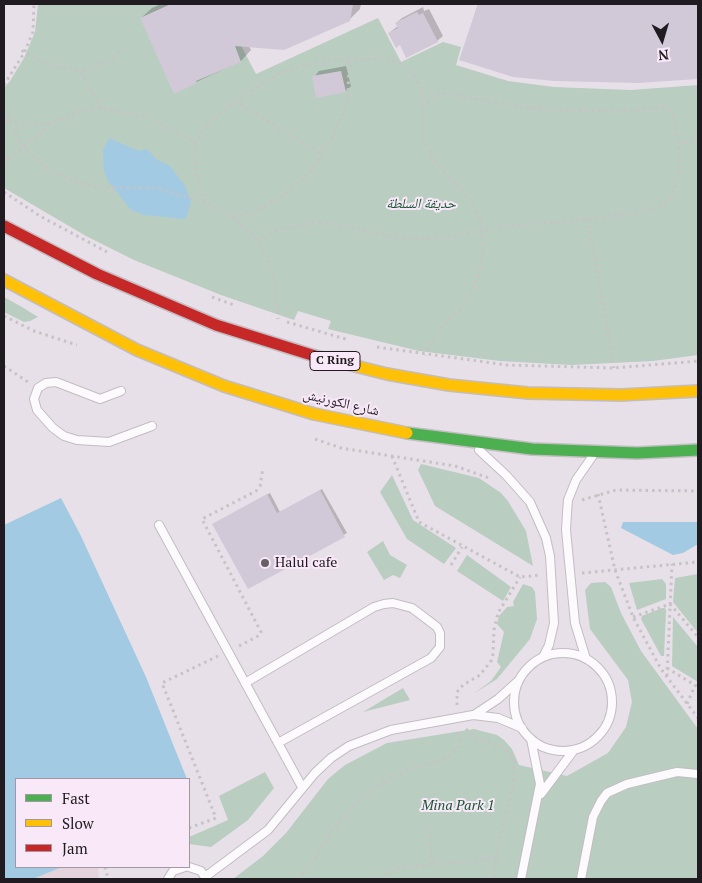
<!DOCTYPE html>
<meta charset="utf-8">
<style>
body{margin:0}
#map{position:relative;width:702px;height:883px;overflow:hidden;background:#e8e0e8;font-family:"PT Serif",serif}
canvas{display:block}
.frame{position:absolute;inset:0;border:5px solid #201b20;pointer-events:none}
.legend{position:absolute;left:15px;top:778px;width:175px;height:90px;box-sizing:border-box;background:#f9e9f8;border:1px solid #a297a2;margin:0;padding:6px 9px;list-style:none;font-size:15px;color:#201b20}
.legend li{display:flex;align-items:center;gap:10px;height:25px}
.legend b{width:25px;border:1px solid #a297a2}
.north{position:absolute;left:637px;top:15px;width:50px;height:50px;-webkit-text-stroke:4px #f9e9f8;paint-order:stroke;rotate:174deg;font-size:14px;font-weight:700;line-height:20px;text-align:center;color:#201b20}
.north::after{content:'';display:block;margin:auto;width:18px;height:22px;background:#201b20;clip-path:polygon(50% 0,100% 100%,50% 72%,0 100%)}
</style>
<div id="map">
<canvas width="702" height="883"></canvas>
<div class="frame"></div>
<ul class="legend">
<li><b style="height:6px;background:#4caf50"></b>Fast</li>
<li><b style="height:6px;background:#ffc107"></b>Slow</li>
<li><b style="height:6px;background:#c62828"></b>Jam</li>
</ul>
<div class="north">N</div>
</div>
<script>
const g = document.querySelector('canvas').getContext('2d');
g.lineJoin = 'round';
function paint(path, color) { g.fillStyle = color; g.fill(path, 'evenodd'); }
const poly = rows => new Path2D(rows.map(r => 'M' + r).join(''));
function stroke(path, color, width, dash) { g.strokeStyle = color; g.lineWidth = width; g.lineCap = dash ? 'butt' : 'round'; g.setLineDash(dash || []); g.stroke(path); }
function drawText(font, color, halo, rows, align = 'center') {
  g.font = font + ' "PT Serif","Noto Naskh Arabic",serif'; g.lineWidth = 4; g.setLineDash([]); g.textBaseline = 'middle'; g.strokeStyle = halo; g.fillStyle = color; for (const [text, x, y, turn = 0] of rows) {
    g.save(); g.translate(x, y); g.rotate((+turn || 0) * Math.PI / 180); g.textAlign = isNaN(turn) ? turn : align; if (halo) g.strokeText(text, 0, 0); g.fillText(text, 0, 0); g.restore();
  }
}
const industrial = poly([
 [62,867,98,867,99,879,33,879]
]);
const green = poly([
 [38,4,219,4,256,74,378,18,401,62,443,42,461,47,456,65,508,81,554,87,631,90,698,85,698,355,653,361,571,365,500,361,419,351,328,329,331,321,298,311,294,320,221,295,134,260,86,236,4,188,4,88,10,81,24,58,35,32],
 [4,297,22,307,38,317,30,321,24,322,4,312],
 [421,464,479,478,501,493,508,501,526,531,533,566,435,506,418,470],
 [392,475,413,520,456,548,444,564,407,539,380,492],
 [383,541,390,555,407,565,400,578,393,575,384,580,367,552],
 [467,555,511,587,503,601,457,571],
 [698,574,698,633,673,602,675,578],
 [662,579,666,584,666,599,637,610,629,583],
 [605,582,611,587,621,613,641,651,698,729,698,879,233,879,263,856,286,833,328,779,345,765,387,743,474,729,497,735,504,740,512,749,519,765,567,776,608,753,626,727,632,702,628,680,590,629,585,590,591,583],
 [523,584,532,587,535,592,537,619,530,639,497,679,473,694,491,681,501,667,497,662,504,632,497,624,499,616,507,607,514,606,513,602],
 [662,608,665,608,666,611,664,656,661,656,641,619,642,616],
 [673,617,698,647,698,682,672,666],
 [403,688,410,700,363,712],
 [265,772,274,788,248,820,211,847,189,844,189,837,228,820,219,796]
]);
const water = poly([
 [109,138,139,151,147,149,157,160,169,165,185,186,191,202,186,219,144,215,131,210,108,181,104,171,103,150],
 [61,498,80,534,146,677,187,779,16,779,16,867,62,867,33,879,4,879,4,525],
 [623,522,698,522,698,544,683,553,673,555,621,528]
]);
const shadow = poly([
 [161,4,361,4,360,9,349,20,249,46,251,50,241,61,175,92,141,18,152,8],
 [478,4,698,4,698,78,638,82,460,60],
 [423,7,424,11,429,9,443,36,437,41,400,44,389,33,398,26,396,23,402,18],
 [346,66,351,86,346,91,314,77,319,71],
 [322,489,347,533,249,587,214,524,270,493,280,512]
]);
const building = poly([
 [171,4,353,4,350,21,284,50,235,46,241,62,196,81,197,83,174,94,140,18],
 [478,4,698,4,698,79,638,83,554,81,513,77,459,60],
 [417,12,419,15,423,13,438,42,406,58,400,45,396,48,388,33,398,28,395,23],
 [341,71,346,92,316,98,312,76],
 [320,490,345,537,248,589,212,524,267,494,277,513]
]);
const path = poly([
 [22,50,24,53,58,67,81,71,95,67,124,50],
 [81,71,101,108],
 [4,85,24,53,33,32,34,4],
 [234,101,322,154],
 [4,111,24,148,49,170,64,177,94,187,156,188,204,202,233,217,257,240,266,254,274,275,278,319],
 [9,120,30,125,51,123],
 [678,142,698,143],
 [4,163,52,123,81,111,101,108,143,116,196,142],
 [4,192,40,216,107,252],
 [204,202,196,171,196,142,204,128,234,101,266,81,286,71,308,64,331,60,382,59,396,61,408,69,417,80,422,93,422,135,427,149,435,162,469,198,480,219,482,230,483,250,480,270,473,289,462,307,440,329,424,355],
 [233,217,256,210,280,198,309,174,334,135,348,99,349,59],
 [588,219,614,368],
 [257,240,277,230,314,223,337,224,399,238,440,238,510,226,588,219,650,210,665,203,674,193,679,168,678,142,673,113,664,107,626,111,551,110,513,106,448,93,437,96,423,106],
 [212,297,234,305],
 [4,316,34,331,77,345],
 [287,322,349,340],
 [377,347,507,365,614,368,698,361],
 [4,366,28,382],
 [315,439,341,448,455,466,489,478],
 [392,456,419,522,520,577,540,575],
 [598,494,615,570,633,617,661,669,698,718],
 [582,500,616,490,698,491],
 [451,565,462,547],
 [582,573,698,562],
 [633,617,670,604,698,637],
 [239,646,260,635,261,632,202,519,256,491,260,486,263,468],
 [667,668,698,687],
 [667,676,672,564],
 [687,704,695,685],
 [457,705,457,692,463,685,480,675,491,661,493,654,494,630,498,613,520,577],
 [466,729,470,734,481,740,502,747,510,754,514,762,515,775,496,858,494,879],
 [189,828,216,818,162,683,218,656],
 [429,829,432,864],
 [105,867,108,879],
 [298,879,313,863,331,831,360,799,382,783,407,770,449,757,459,746,460,738,457,730],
 [380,879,398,868,496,858]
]);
const lane = poly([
 [121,391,100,399,56,382,46,383,38,388,34,399,37,410,53,428,64,436,77,440,109,442,152,426],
 [479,450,506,475,530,502,546,538,550,556,554,623,549,645,543,657],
 [159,525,302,787],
 '514 702a49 49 0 1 1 98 0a49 49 0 1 1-98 0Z',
 [586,659,575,623,566,530,567,513,568,500,576,480,592,457],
 [245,683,374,607,384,604,393,603,412,608,437,627,440,633,440,647,431,658,278,743],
 [474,715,498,699,518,681],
 [541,794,574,750],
 [189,867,201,871,206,879],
 [205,877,268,830,315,773,331,758,349,746,391,730,473,715,498,718,522,728],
 [168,879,173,871,185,867],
 [521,879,540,784,531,739],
 [581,879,593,817,601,801,607,793,627,784,677,772,698,774]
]);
const fast = poly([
 [407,433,532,449,637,453,698,450]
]);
const slow = poly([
 [4,280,137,350,224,386,314,414,407,433],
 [315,356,387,374,449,385,528,393,621,395,698,391]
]);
const jam = poly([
 [4,226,97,274,216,325,315,356]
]);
const markers = [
 [265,563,5,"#666066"]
];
const shields = [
 [335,361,50]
];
const shieldNames = [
 ["C Ring",335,361]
];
const parkNames = [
 ["حديقة السلطة",421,204],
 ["Mina Park 1",458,806]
];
const streetNames = [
 ["شارع الكورنيش",341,403,13]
];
const poiNames = [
 ["Halul cafe",275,563]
];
paint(industrial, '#e4d3dd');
paint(green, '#b9cdc0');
paint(water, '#a3cae3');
paint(shadow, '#0003');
paint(building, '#d1c9d7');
stroke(lane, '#c2bdc2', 10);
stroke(fast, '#c2bdc2', 14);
stroke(slow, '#c2bdc2', 14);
stroke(jam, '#c2bdc2', 14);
stroke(path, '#c6c3c6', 3, [2.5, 4]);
stroke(lane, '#fcfafc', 8);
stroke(fast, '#4caf50', 11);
stroke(slow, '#ffc107', 11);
stroke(jam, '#c62828', 11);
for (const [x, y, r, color] of markers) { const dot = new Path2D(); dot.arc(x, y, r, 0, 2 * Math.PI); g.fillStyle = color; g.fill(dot); stroke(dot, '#f9e9f8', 2); }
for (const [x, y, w] of shields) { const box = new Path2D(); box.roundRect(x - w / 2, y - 9.5, w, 19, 4); g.fillStyle = '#f9e9f8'; g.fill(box); stroke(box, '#201b20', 1); }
drawText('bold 12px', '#201b20', null, shieldNames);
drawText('italic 14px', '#175533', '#f9e9f8', parkNames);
drawText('14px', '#201b20', '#f9e9f8', streetNames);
drawText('14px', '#201b20', '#f9e9f8', poiNames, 'left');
</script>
